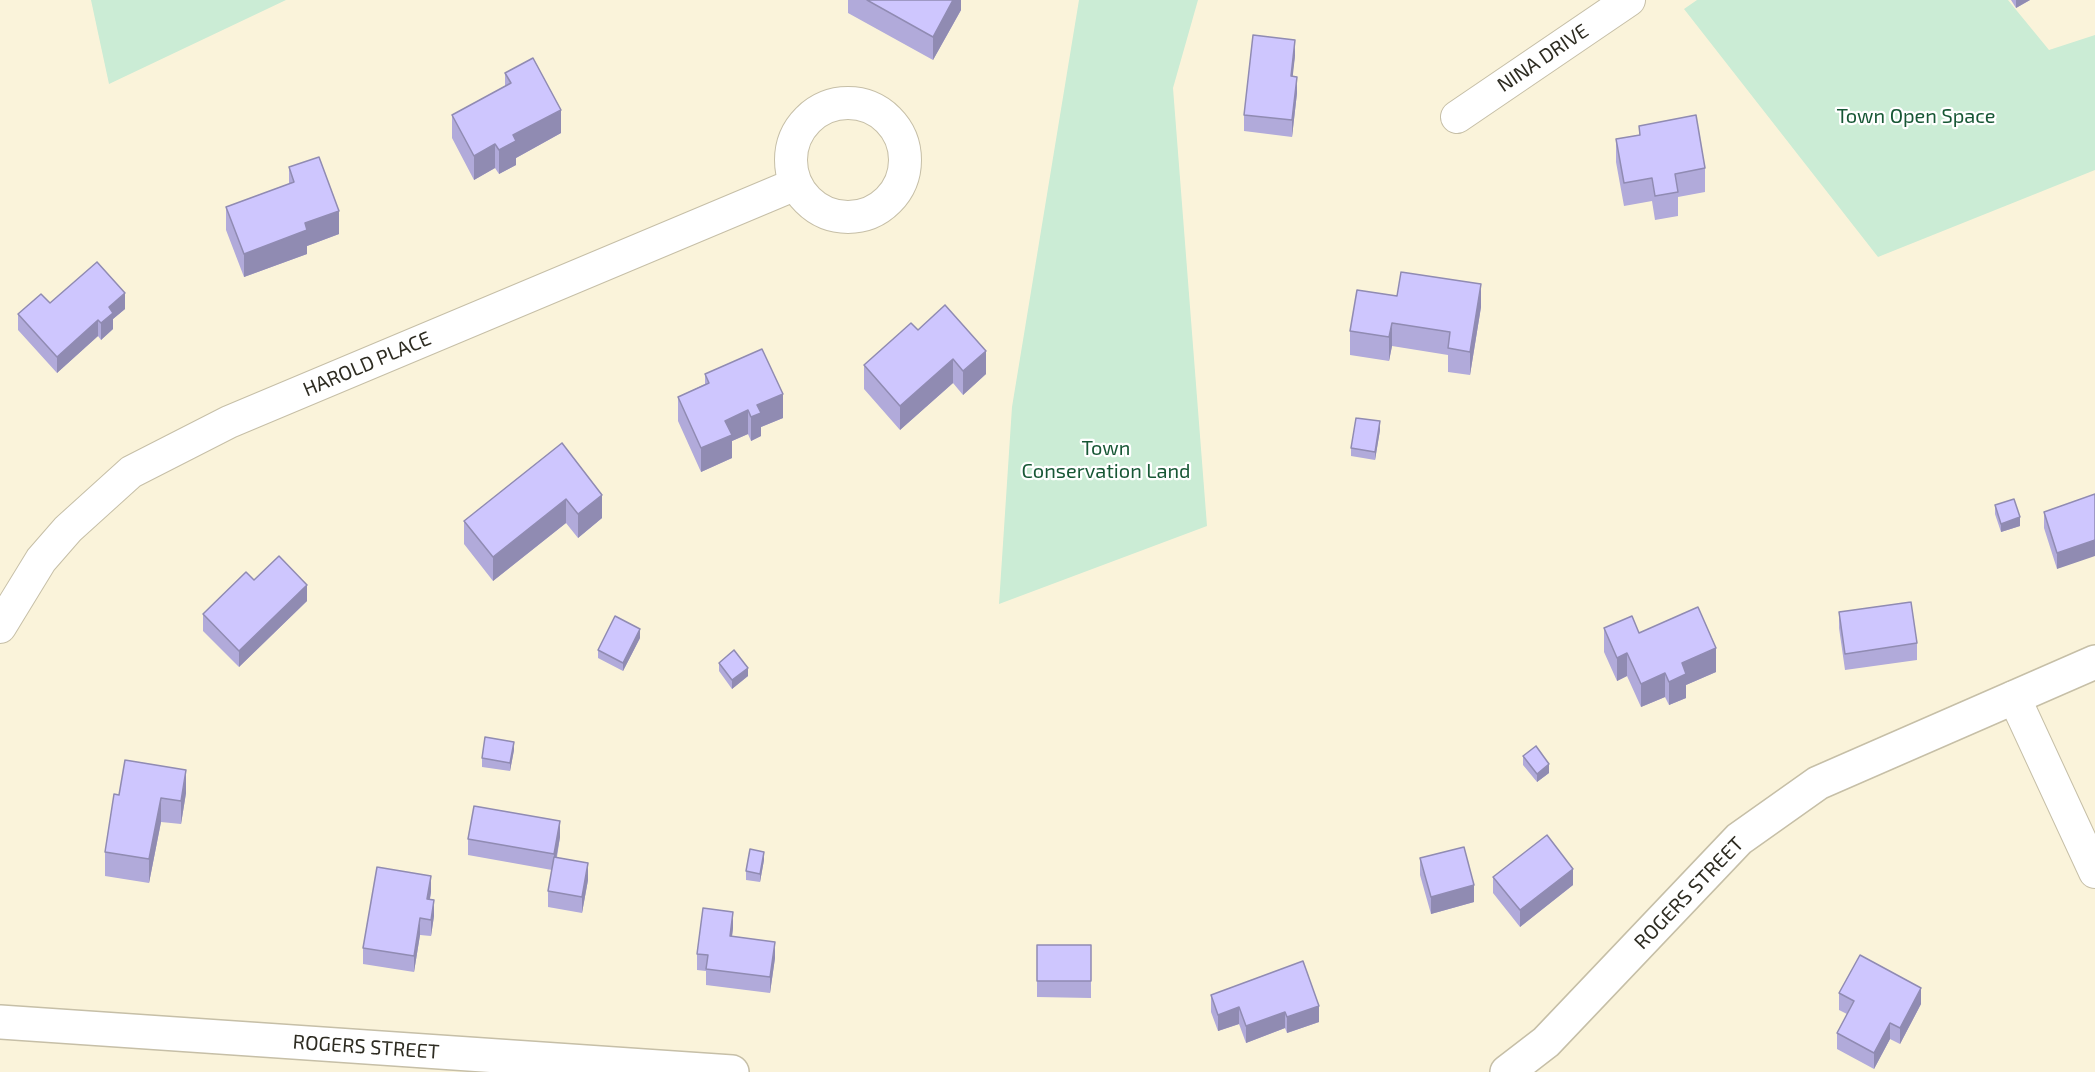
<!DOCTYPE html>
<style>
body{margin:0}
canvas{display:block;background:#faf3da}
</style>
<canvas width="2095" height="1072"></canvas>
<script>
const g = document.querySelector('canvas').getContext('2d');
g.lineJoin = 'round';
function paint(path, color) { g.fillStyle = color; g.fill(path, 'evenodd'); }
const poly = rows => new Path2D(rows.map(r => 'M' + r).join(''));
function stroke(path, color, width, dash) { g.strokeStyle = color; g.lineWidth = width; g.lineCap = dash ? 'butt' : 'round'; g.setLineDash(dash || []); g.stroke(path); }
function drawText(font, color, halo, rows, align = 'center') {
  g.font = font + ' "Exo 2",sans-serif'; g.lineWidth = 4.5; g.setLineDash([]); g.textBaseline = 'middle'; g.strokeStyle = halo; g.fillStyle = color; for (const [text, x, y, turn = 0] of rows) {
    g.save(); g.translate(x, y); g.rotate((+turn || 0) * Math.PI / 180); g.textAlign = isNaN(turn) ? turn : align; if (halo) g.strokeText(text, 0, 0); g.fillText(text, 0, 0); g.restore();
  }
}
const green = poly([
 [91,0,286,0,109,84],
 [1079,0,1198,0,1173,88,1207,526,999,604,1012,407],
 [1697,0,2008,0,2049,50,2095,35,2095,170,1878,257,1684,9]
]);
const minor = poly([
 '791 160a57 57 0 1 1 114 0a57 57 0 1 1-114 0Z',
 [1457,117,1629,0],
 [0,627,41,560,68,529,131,472,229,422,796,184],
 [2014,697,2095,872]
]);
const tertiary = poly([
 [0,1022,732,1072],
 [1507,1072,1546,1042,1739,839,1818,783,2095,662]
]);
const wall = poly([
 [848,0,961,0,961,10,933,60,848,13],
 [2011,0,2030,0,2016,8],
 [1295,56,1292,76,1297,93,1292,137,1244,131,1244,115],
 [505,73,561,133,516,158,516,165,499,174,495,168,474,180,452,138,452,115,505,86],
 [1639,126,1705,168,1705,192,1678,197,1678,216,1655,220,1652,201,1624,206,1616,162,1616,139,1639,135],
 [289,167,339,234,307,246,307,254,244,277,226,230,226,207,289,184],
 [1397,296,1481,307,1470,375,1448,372,1448,355,1392,346,1389,361,1350,355,1350,331],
 [50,303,125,309,113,319,113,329,101,340,98,336,57,373,18,330,18,314],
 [918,330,986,374,963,395,953,383,900,430,864,389,864,365],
 [705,374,783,418,761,427,761,436,751,441,748,434,732,441,732,458,701,472,678,421,678,397,705,384],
 [1380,430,1375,460,1351,456,1351,448],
 [562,443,602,518,578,538,566,523,493,581,464,544,464,521],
 [2095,494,2057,569,2044,528,2044,512],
 [1995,505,2020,526,2001,532,1995,514],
 [254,580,307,601,239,667,203,631,203,614],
 [1839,612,1917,643,1917,660,1845,670,1839,628],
 [1604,628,1639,633,1716,672,1686,685,1686,698,1669,705,1665,697,1641,707,1627,676,1617,681,1604,652],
 [640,638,623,671,598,658,598,650],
 [719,663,748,676,732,689,719,671],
 [514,750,510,771,482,767,482,758],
 [1523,756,1549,773,1537,782,1523,765],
 [186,793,181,824,161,822,149,883,105,876,105,852,119,795],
 [560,837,557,857,588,880,582,913,548,907,548,891,552,870,468,855,468,839],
 [1420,858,1474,902,1431,914,1420,875],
 [764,860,760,882,746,880,746,871],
 [1493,877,1573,885,1520,927,1493,893],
 [431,892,430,899,434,916,431,936,420,935,414,972,363,964,363,948],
 [733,928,732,936,775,958,770,993,706,985,706,971,697,970,697,954],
 [1037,945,1091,945,1091,998,1037,997],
 [1303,961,1319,1022,1287,1033,1285,1028,1246,1043,1239,1024,1218,1031,1211,1012,1211,995],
 [1839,993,1921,1004,1900,1044,1890,1039,1874,1069,1837,1049,1837,1033,1847,1014,1839,1010]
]);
const shadedWall = poly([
 [953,0,961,0,961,10,933,60,933,37],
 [2016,0,2030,0,2016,8],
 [1295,40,1295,56,1291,92,1291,76],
 [1297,77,1297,93,1292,137,1292,120],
 [561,110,561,133,516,158,516,165,499,174,499,150,513,135],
 [495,144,495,168,474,180,474,156],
 [339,211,339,234,307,246,307,254,244,277,244,254,305,223],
 [1481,284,1481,307,1470,375,1470,352],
 [125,293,125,309,113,319,113,329,101,340,101,323,109,307],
 [98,320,98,336,57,373,57,357],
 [1392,323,1392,346,1389,361,1389,337],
 [986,351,986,374,963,395,963,371],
 [953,359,953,383,900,430,900,406],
 [783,394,783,418,761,427,761,436,751,441,751,417,757,405],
 [748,410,748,434,732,441,732,458,701,472,701,448,725,421],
 [1380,421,1380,430,1375,460,1375,452],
 [602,495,602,518,578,538,578,514],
 [566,499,566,523,493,581,493,557],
 [2020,517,2020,526,2001,532,2001,524],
 [2095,540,2095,556,2057,569,2057,553],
 [307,585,307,601,239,667,239,651],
 [640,629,640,638,623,671,623,663],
 [1716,648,1716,672,1686,685,1686,698,1669,705,1669,682,1682,663],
 [1627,653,1627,676,1617,681,1617,658],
 [748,668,748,676,732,689,732,680],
 [1665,673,1665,697,1641,707,1641,684],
 [514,742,514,750,510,771,510,763],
 [1549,764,1549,773,1537,782,1537,774],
 [186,770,186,793,181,824,181,801],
 [161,798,161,822,149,883,149,859],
 [560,821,560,837,554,870,554,854],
 [764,852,764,860,760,882,760,874],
 [588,863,588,880,582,913,582,897],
 [1573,869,1573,885,1520,927,1520,910],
 [431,876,431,892,427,915,427,899],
 [1474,885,1474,902,1431,914,1431,897],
 [434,900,434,916,431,936,431,920],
 [733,912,733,928,730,952,730,936],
 [420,918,420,935,414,972,414,956],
 [775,942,775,958,770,993,770,977],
 [1921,988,1921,1004,1900,1044,1900,1028],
 [1319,1006,1319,1022,1287,1033,1287,1017],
 [1239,1007,1239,1024,1218,1031,1218,1015],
 [1285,1012,1285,1028,1246,1043,1246,1026],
 [1890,1023,1890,1039,1874,1069,1874,1053]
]);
const building = poly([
 [867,0,953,0,933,37,867,0],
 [1253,35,1295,40,1291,76,1297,77,1292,120,1244,115,1253,35],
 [533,58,561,110,513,135,516,141,499,150,495,144,474,156,452,115,511,83,505,73,533,58],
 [1696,115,1705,168,1675,174,1678,192,1655,196,1652,178,1624,183,1616,139,1640,135,1639,126,1696,115],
 [319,157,339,211,305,223,307,230,244,254,226,207,294,182,289,167,319,157],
 [97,262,125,293,109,307,113,313,101,323,98,320,57,357,18,314,41,294,50,303,97,262],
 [1401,272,1481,284,1470,352,1448,348,1450,332,1392,323,1389,337,1350,331,1357,290,1397,296,1401,272],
 [945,305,986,351,963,371,953,359,900,406,864,365,911,323,918,330,945,305],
 [762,349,783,394,757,405,761,413,751,417,748,410,725,421,732,435,701,448,678,397,709,383,705,374,762,349],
 [1356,418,1380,421,1375,452,1351,448,1356,418],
 [562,443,602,495,578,514,566,499,493,557,464,521,562,443],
 [2095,494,2095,540,2057,553,2044,512,2095,494],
 [2014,499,2020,517,2001,524,1995,505,2014,499],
 [279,556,307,585,239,651,203,614,246,572,254,580,279,556],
 [1911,602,1917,643,1845,654,1839,612,1911,602],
 [1698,607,1716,648,1682,663,1686,674,1669,682,1665,673,1641,684,1627,653,1617,658,1604,628,1632,616,1639,633,1698,607],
 [615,616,640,629,623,663,598,650,615,616],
 [734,650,748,668,732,680,719,663,734,650],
 [485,737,514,742,510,763,482,758,485,737],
 [1536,746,1549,764,1537,774,1523,756,1536,746],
 [125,760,186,770,181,801,161,798,149,859,105,852,114,794,119,795,125,760],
 [474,806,560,821,554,854,468,839,474,806],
 [1547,835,1573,869,1520,910,1493,877,1547,835],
 [1464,847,1474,885,1431,897,1420,858,1464,847],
 [750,849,764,852,760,874,746,871,750,849],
 [554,857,588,863,582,897,548,891,554,857],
 [377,867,431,876,427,899,434,900,431,920,420,918,414,956,363,948,377,867],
 [703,908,733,912,730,936,775,942,770,977,706,969,708,955,697,954,703,908],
 [1037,945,1091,945,1091,981,1037,981,1037,945],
 [1860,955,1921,988,1900,1028,1890,1023,1874,1053,1837,1033,1854,1001,1839,993,1860,955],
 [1303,961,1319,1006,1287,1017,1285,1012,1246,1026,1239,1007,1218,1015,1211,995,1303,961]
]);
const streetNames = [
 ["NINA DRIVE",1543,58,-34],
 ["HAROLD PLACE",367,364,-23],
 ["ROGERS STREET",1689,893,-46],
 ["ROGERS STREET",366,1047,4]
];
const parkNames = [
 ["Town Open Space",1916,116],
 ["Town",1106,448],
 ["Conservation Land",1106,471]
];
paint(green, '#cbecd5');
stroke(minor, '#c6bfa7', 34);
stroke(tertiary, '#c6bfa7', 36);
stroke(minor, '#fff', 32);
stroke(tertiary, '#fff', 33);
paint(wall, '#b1aada');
paint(shadedWall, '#908bb2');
paint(building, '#cec6fe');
stroke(building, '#908bb2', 1.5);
drawText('20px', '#2e2c22', '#fff', streetNames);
drawText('20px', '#175735', '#fff', parkNames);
</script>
